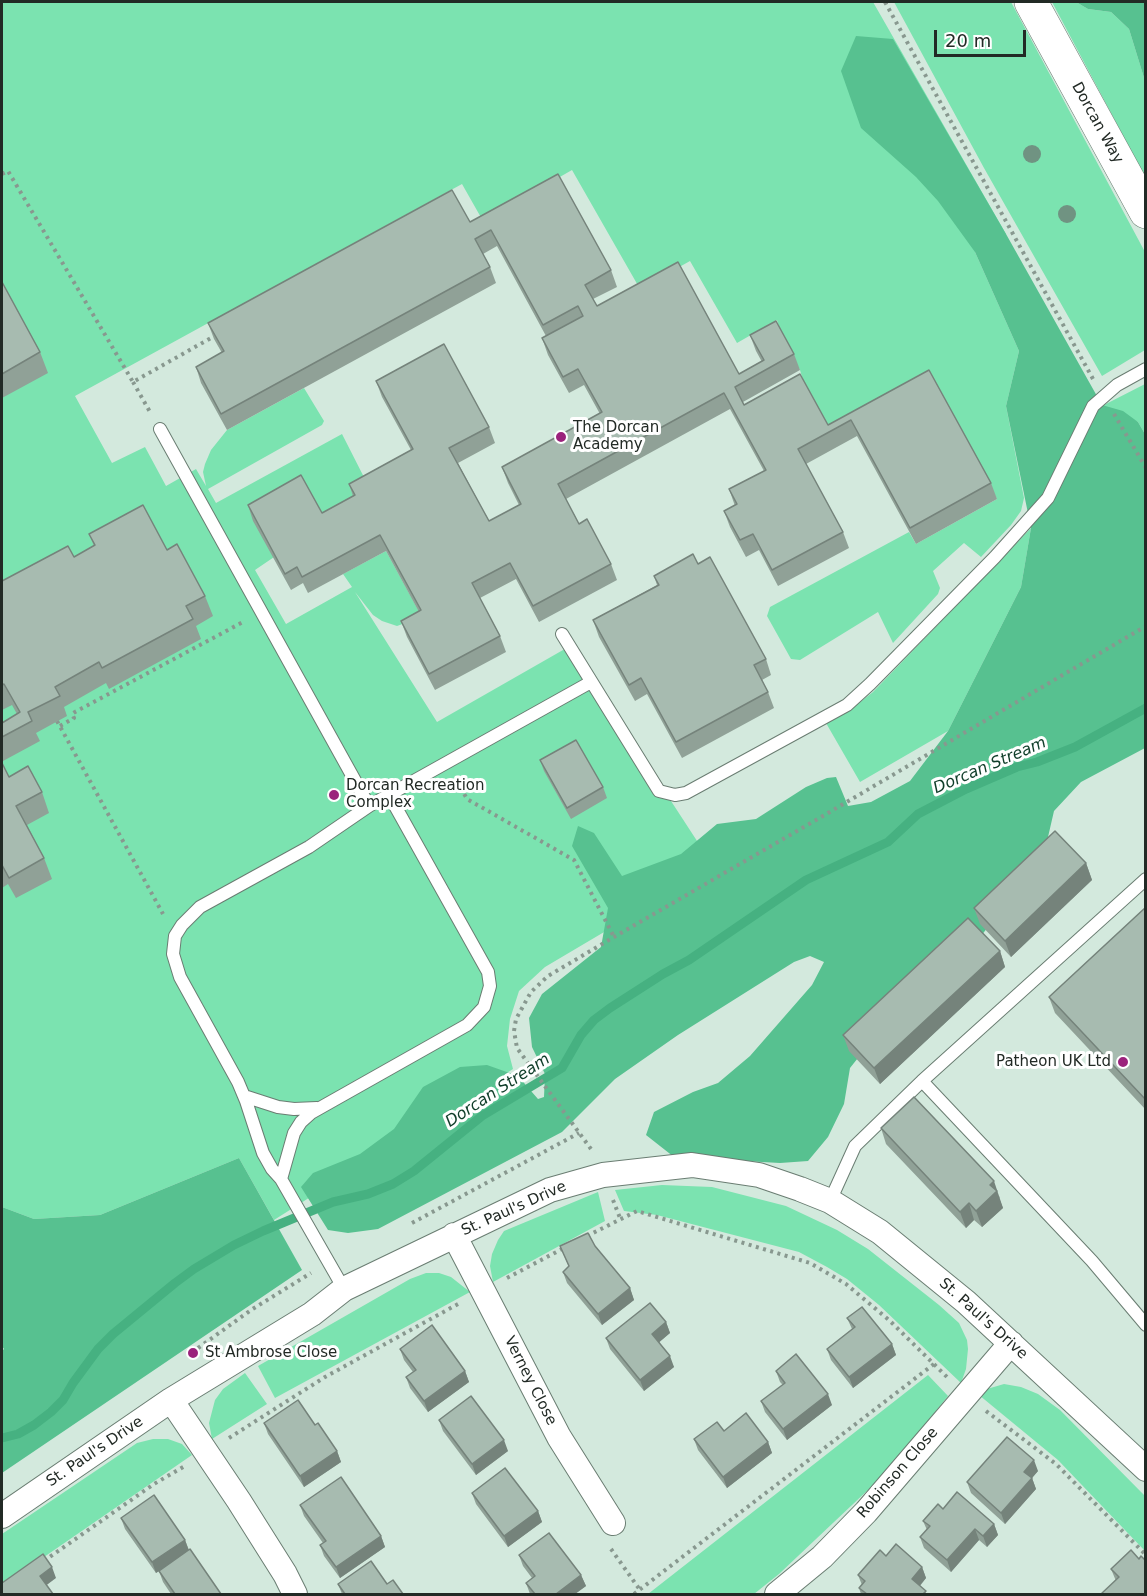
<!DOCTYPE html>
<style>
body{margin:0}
#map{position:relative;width:1147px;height:1596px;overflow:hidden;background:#d3e9dd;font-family:"DejaVu Sans",sans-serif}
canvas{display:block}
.frame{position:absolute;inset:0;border:3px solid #222a25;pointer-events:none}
.scale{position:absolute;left:934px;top:30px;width:92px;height:27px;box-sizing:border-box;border:3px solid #222a25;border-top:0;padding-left:8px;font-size:18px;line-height:21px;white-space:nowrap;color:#222a25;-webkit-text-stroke:4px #fff;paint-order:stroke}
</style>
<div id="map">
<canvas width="1147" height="1596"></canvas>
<div class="frame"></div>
<div class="scale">20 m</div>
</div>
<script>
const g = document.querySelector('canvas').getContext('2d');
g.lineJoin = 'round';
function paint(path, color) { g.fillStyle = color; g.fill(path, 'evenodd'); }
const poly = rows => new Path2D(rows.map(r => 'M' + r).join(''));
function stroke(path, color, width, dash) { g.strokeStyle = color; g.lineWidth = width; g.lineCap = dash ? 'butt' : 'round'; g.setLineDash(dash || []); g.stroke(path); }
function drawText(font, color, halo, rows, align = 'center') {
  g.font = font + ' "DejaVu Sans",sans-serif'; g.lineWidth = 6; g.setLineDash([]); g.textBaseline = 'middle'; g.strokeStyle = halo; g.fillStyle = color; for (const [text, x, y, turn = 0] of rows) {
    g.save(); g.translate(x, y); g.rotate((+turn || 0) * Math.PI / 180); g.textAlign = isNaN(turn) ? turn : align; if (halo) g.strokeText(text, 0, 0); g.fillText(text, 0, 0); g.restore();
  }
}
const green = poly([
 [2,2,873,2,1006,234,975,252,1019,351,1006,406,1024,498,1021,511,1011,525,981,557,964,543,933,571,940,588,938,594,893,643,878,612,800,660,791,659,767,616,770,607,909,532,916,544,997,499,935,386,834,441,806,391,800,370,782,338,777,320,737,343,690,261,640,289,572,170,483,221,462,184,75,396,112,463,145,447,166,486,196,469,206,486,203,472,205,464,211,450,227,430,304,388,324,421,322,425,208,489,216,503,342,434,371,491,255,570,286,624,352,587,343,574,386,551,422,617,397,626,382,621,373,615,355,592,437,722,570,646,714,867,545,967,519,991,510,1019,507,1046,513,1069,274,1220,239,1158,100,1215,34,1219,2,1207],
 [894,2,1011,2,1145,252,1145,350,1102,376,984,168],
 [1052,2,1076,2,1088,9,1111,12,1129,29,1145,81,1145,177],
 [1145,384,1145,434,1138,422,1102,406],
 [1031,528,1021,587,948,731,860,782,826,723,859,703,873,692],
 [662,1185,712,1187,786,1206,837,1230,868,1249,939,1305,959,1323,967,1340,968,1349,966,1369,961,1383,879,1305,847,1279,827,1267,799,1252,657,1215,624,1211,615,1190],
 [598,1192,605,1221,493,1282,490,1266,492,1254,498,1240,504,1231],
 [426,1273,439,1273,451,1277,470,1292,275,1398,258,1366,410,1279],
 [245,1373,267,1404,212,1439,209,1423,215,1400,223,1389],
 [928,1375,948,1396,910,1443,870,1488,779,1574,754,1594,648,1594],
 [1004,1384,1021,1387,1038,1394,1060,1410,1145,1496,1145,1551,1058,1460,979,1395,987,1389],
 [153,1439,168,1439,182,1444,192,1455,2,1586,2,1534,137,1443]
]);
const forest = poly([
 [1076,2,1145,2,1145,81,1129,29,1111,12,1088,9],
 [856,36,893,39,1006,234,1102,405,1123,411,1138,422,1145,434,1145,748,1081,782,1054,811,1045,850,1009,901,935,993,873,1039,850,1068,844,1104,828,1137,808,1161,780,1163,674,1157,646,1135,654,1112,693,1092,718,1083,750,1056,812,985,824,962,810,956,794,962,678,1035,615,1079,562,1132,378,1229,348,1233,328,1230,301,1187,313,1173,360,1154,394,1129,423,1087,460,1067,487,1065,518,1076,538,1099,544,1097,545,1074,532,1047,529,1018,542,994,601,947,608,908,572,846,578,826,594,833,622,876,681,854,717,824,756,819,806,787,827,778,836,777,848,806,871,802,910,781,948,731,1021,587,1031,528,1006,406,1019,351,975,252,938,201,916,177,861,128,841,71],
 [239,1158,302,1270,2,1473,2,1351,4,1349,2,1346,2,1207,34,1219,100,1215]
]);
const stream = poly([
 [2,1438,18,1434,34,1425,51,1412,63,1400,73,1383,98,1349,113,1334,175,1283,194,1269,234,1245,263,1231,333,1202,368,1194,393,1184,414,1171,482,1116,562,1068,581,1035,594,1020,610,1008,663,974,689,960,806,880,888,842,918,814,966,789,1017,767,1037,762,1075,747,1146,708]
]);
const path = poly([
 [885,2,1093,379],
 [2,174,8,171,133,382,218,334],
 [133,382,150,412],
 [1114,414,1146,468],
 [57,721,163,914],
 [60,726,74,718,72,714,75,712,243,622],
 [457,781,467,799,574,860,614,937],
 [591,1149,517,1048,514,1031,516,1019,531,992,548,976,614,937,828,813,1146,626],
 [613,1200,620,1218],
 [412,1223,579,1133],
 [587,1236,637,1211,810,1263,846,1284,889,1320,947,1377],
 [507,1278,564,1248],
 [198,1348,251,1310,311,1273],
 [986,1411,1056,1464,1146,1555],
 [229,1438,325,1377,458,1304],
 [611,1549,640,1590],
 [44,1561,154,1484,185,1466],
 [634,1594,934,1364]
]);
const lane = poly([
 [160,429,369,806],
 [562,634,659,791,675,795,686,793,847,705,870,684,995,557,1048,498,1093,406,1117,385,1146,369],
 [922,1081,1092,1261,1146,1325],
 [244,1096,278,1107,294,1109,317,1108],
 [281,1179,294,1133,301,1122,311,1113,467,1025,484,1007,490,986,488,972,389,795],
 [830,1201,855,1146,922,1081,1146,879],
 [344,1289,281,1179,272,1169,263,1153,246,1101,238,1082,180,977,173,954,175,936,182,925,200,907,309,847,369,806,591,682]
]);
const street = poly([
 [454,1235,559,1437,613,1523],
 [171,1400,239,1501,285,1574,295,1594],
 [2,1516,171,1400,312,1314,344,1289,550,1190,603,1175,692,1165,759,1175,800,1189,830,1201,880,1232,966,1302,1146,1469],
 [777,1594,822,1557,866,1512,1011,1343]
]);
const secondary = poly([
 [1031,2,1146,212]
]);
const trees = [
 [1032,154],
 [1067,214]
];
const wall = poly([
 [470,222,611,270,617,287,593,299,597,306,739,374,762,362,756,351,750,335,794,354,800,370,743,402,744,405,828,425,929,370,991,483,997,499,916,544,857,436,806,464,843,532,849,548,778,586,759,550,746,557,730,527,724,511,735,506,729,489,764,471,730,409,566,499,579,524,611,564,617,580,539,622,516,579,480,598,500,636,506,652,435,690,407,637,401,621,419,612,386,551,308,593,303,583,291,590,253,521,248,505,322,513,353,496,349,484,411,450,382,397,376,381,489,427,495,443,458,463,489,521,519,505,508,483,502,467,600,414,584,385,569,393,548,355,542,338,546,336,497,246,483,254,490,267,496,283,227,430,201,383,196,367,222,353,214,339,208,323],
 [2,282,40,352,48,373,2,398],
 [89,534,167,550,205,596,213,616,196,626,201,639,109,689,106,683,64,707,67,716,36,733,40,741,3,761,2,765,9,777,42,792,49,813,27,825,44,858,52,879,16,898,8,884,2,888,2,723,17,714,12,705,2,710,2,580,2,581,74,557,94,546],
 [698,564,766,659,771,675,762,680,768,692,774,708,682,758,647,694,635,701,599,637,593,620,657,585,654,576],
 [540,760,603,787,607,798,571,819,544,771],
 [1086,863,1092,880,1011,957,980,924,974,908],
 [1146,907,1146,1110,1055,1013,1049,997],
 [1000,951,1005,967,880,1084,849,1051,843,1035],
 [881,1128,1000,1197,999,1198,1003,1208,982,1227,974,1220,966,1228,886,1144],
 [560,1246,595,1246,630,1288,634,1300,602,1325,567,1283,563,1272,569,1267],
 [847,1318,892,1344,896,1355,853,1388,831,1360,827,1349,852,1329],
 [666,1322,670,1333,659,1342,674,1367,644,1391,610,1349,606,1338],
 [400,1349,465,1371,469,1382,428,1412,410,1388,406,1377,413,1372,404,1360],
 [776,1371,832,1405,787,1440,765,1412,761,1401,783,1385,780,1382],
 [439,1420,508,1451,476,1475,443,1431],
 [264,1423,315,1425,337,1451,341,1462,304,1487,268,1434],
 [724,1431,768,1442,772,1453,727,1488,698,1450,694,1439],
 [1038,1471,1032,1478,1036,1489,1005,1524,971,1493,967,1482],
 [472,1493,538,1511,542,1522,508,1547,476,1504],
 [300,1505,381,1536,385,1547,340,1578,324,1556,320,1545,323,1543,304,1516],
 [943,1509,994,1524,998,1535,987,1547,979,1540,951,1572,924,1548,920,1537,927,1530,923,1521],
 [121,1518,185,1540,189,1550,221,1594,171,1594,163,1582,159,1571,156,1573,125,1529],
 [519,1555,581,1575,586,1586,575,1594,530,1594,526,1583,532,1578,523,1566],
 [886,1556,922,1567,926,1578,920,1586,927,1594,861,1594,859,1588,862,1585,858,1575],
 [1139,1559,1116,1581,1111,1569],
 [338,1584,387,1584,403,1594,342,1594]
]);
const shadedWall = poly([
 [1086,863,1092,880,1011,957,1005,941],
 [1000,951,1005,967,880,1084,874,1068],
 [994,1181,1003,1208,982,1227,976,1211,990,1185],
 [969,1203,974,1220,966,1228,960,1212],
 [630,1288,634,1300,602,1325,598,1314],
 [666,1322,670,1333,656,1345,652,1334],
 [892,1344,896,1355,853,1388,849,1377],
 [670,1356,674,1367,644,1391,640,1380],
 [465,1371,469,1382,428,1412,424,1401],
 [828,1394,832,1405,787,1440,783,1429],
 [504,1440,508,1451,476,1475,472,1464],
 [768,1442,772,1453,727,1488,723,1477],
 [337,1451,341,1462,304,1487,300,1476],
 [1034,1460,1038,1471,1032,1478,1036,1489,1005,1524,1001,1513,1024,1472],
 [538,1511,542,1522,508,1547,504,1536],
 [994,1524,998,1535,987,1547,983,1536],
 [975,1529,979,1540,951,1572,947,1560],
 [381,1536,385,1547,340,1578,336,1567],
 [185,1540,189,1551,156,1573,152,1562],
 [52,1567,56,1578,44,1587,40,1576],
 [922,1567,926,1578,916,1590,912,1579],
 [581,1575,586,1586,575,1594,556,1594]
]);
const building = poly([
 [558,174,611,270,585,285,597,306,678,262,739,374,764,360,750,335,776,321,794,354,735,387,744,405,800,374,828,425,929,370,991,483,910,528,851,420,798,449,843,532,772,570,753,534,740,540,724,511,737,504,729,489,766,470,724,393,558,484,579,524,587,519,611,564,533,606,510,563,472,583,500,636,429,674,401,621,421,610,380,535,302,577,297,567,285,574,248,505,301,475,322,513,355,495,349,484,413,449,376,381,444,344,489,427,449,448,489,521,521,504,502,467,602,412,578,369,563,377,542,338,583,316,578,306,543,325,491,230,475,239,490,267,221,414,196,367,224,351,208,323,452,190,470,222,558,174],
 [2,282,40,352,2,374,2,282],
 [143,505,167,550,177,544,205,596,186,606,193,619,102,668,99,662,55,687,60,696,28,712,32,721,2,737,2,723,20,712,4,684,2,685,2,580,2,581,68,546,74,557,95,545,89,534,143,505],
 [693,554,698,564,710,557,766,659,754,665,768,692,676,742,641,678,629,685,593,620,659,585,654,576,693,554],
 [576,740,603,787,567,808,540,760,576,740],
 [2,763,9,777,28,766,42,792,16,806,44,858,9,878,2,865,2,763],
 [1055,831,1086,863,1005,941,974,908,1055,831],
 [1146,907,1146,1100,1049,997,1146,907],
 [968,918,1000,951,874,1068,843,1035,968,918],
 [914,1097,994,1181,990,1185,997,1191,976,1211,969,1203,960,1212,881,1128,914,1097],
 [588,1233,595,1246,630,1288,598,1314,563,1272,569,1266,560,1246,588,1233],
 [650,1303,666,1322,652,1334,670,1356,640,1380,606,1338,650,1303],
 [862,1307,892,1344,849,1377,827,1349,855,1327,847,1318,862,1307],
 [432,1325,465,1371,424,1401,406,1377,416,1370,400,1349,432,1325],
 [796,1354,828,1394,783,1429,761,1401,785,1383,776,1371,796,1354],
 [471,1396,504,1440,472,1464,439,1420,471,1396],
 [298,1400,315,1425,318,1423,337,1451,300,1476,264,1423,298,1400],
 [746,1413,768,1442,723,1477,694,1439,717,1422,724,1431,746,1413],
 [1007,1437,1034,1460,1024,1472,1032,1478,1001,1513,967,1482,1007,1437],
 [505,1468,538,1511,504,1536,472,1493,505,1468],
 [341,1477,381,1536,336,1567,320,1545,326,1541,300,1505,341,1477],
 [957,1492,994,1524,983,1536,975,1529,947,1560,920,1537,930,1526,923,1521,938,1504,943,1509,957,1492],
 [154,1495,185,1540,152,1562,121,1518,154,1495],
 [549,1533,581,1575,556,1594,535,1594,526,1583,535,1576,519,1555,549,1533],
 [896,1544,922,1567,912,1579,926,1591,923,1594,867,1594,859,1588,865,1581,858,1575,880,1550,886,1556,896,1544],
 [190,1549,221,1594,175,1594,159,1571,190,1549],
 [1131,1550,1139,1559,1141,1556,1146,1561,1146,1594,1101,1594,1119,1577,1111,1569,1131,1550],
 [43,1554,52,1567,40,1576,53,1594,2,1594,2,1583,43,1554],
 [371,1561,387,1584,393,1580,403,1594,345,1594,338,1584,371,1561]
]);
const markers = [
 [561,437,6,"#9b227c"],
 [334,795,6,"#9b227c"],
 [1123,1062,6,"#9b227c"],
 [193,1353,6,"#9b227c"]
];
const streetNames = [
 ["Dorcan Way",1097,123,61],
 ["St. Paul's Drive",514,1209,-24],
 ["St. Paul's Drive",983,1319,42],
 ["Verney Close",530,1381,63],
 ["St. Paul's Drive",95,1452,-34],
 ["Robinson Close",898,1473,-49]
];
const poiNames = [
 ["The Dorcan",573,428],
 ["Academy",573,445],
 ["Dorcan Recreation",346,786],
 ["Complex",346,803],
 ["Patheon UK Ltd",1111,1062,"right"],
 ["St Ambrose Close",205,1353]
];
const waterNames = [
 ["Dorcan Stream",990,766,-23],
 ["Dorcan Stream",498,1091,-33]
];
paint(green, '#7be3b0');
paint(forest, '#57c190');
stroke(stream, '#46b181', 9);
stroke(lane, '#6a7d72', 14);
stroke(street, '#6a7d72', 26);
stroke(secondary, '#6a7d72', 34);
stroke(path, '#88988f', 4, [3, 4.5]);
stroke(lane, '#fff', 12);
stroke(street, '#fff', 24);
stroke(secondary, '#fff', 33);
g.fillStyle = '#709382';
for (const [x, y] of trees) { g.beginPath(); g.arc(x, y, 9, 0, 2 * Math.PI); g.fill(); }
paint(wall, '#90a197');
paint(shadedWall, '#75837b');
paint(building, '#a7bbb0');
stroke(building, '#75837b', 1.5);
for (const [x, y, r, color] of markers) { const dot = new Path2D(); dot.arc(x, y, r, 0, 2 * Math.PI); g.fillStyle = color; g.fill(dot); stroke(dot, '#fff', 2); }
drawText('15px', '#222a25', '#fff', streetNames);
drawText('15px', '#222a25', '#fff', poiNames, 'left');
drawText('italic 16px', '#0f3d29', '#fff', waterNames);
</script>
